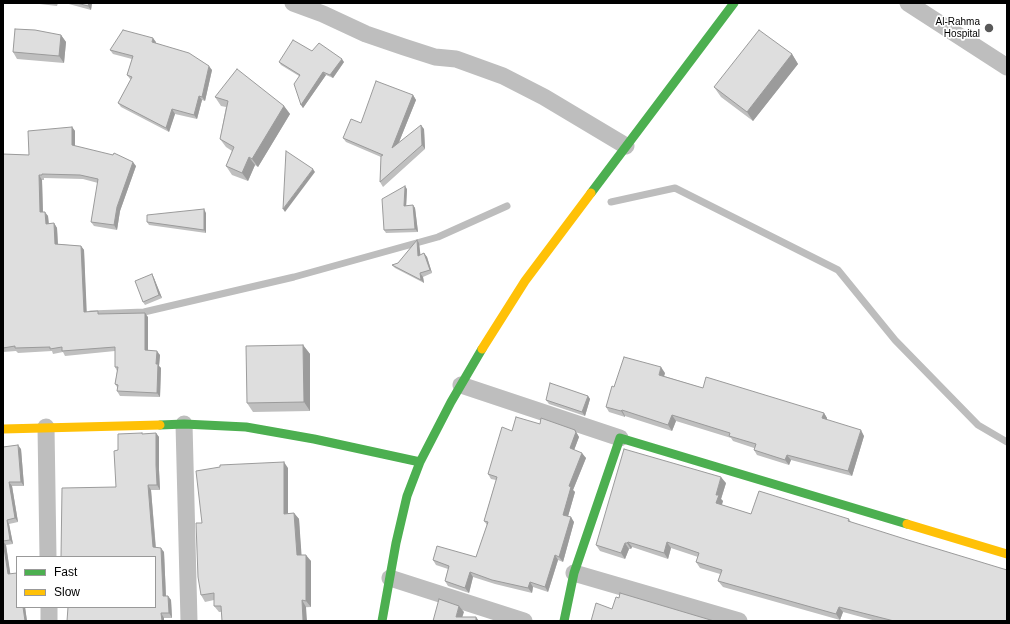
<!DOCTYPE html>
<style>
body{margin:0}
#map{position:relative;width:1010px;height:624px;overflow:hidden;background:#fff;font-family:Arial,sans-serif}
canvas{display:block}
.frame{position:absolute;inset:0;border:4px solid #000;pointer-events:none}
.legend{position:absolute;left:16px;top:556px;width:140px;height:52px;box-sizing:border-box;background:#fff;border:1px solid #999;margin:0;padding:5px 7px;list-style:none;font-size:12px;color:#000}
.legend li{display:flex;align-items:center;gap:8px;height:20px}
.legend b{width:20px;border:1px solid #999}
</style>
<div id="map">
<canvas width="1010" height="624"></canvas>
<div class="frame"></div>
<ul class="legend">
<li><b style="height:5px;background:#4caf50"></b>Fast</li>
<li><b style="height:5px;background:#ffc107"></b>Slow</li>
</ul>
</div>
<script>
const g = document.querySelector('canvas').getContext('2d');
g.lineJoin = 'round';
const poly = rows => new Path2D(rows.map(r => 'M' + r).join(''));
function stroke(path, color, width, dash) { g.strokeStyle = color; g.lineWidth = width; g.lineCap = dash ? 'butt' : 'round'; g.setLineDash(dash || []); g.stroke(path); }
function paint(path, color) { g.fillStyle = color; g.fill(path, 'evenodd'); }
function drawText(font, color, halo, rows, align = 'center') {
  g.font = font + ' Arial,sans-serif'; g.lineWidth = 3.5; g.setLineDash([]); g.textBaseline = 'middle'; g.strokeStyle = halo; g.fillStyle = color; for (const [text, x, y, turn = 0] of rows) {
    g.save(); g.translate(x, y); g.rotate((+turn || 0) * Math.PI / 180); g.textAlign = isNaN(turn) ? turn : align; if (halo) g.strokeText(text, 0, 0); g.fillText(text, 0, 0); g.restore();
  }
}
const stream = poly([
 [611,202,675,188,838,270,895,340,978,425,1007,442],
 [91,314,144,312,294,277,438,237,507,206]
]);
const street = poly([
 [293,3,323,14,366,34,404,47,435,57,456,59,503,76,544,97,626,146],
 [908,3,1007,67],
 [461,385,620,438],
 [184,424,189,621],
 [46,427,48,557],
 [574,573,739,621],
 [390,578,524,621],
 [49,607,49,621]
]);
const fast = poly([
 [591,193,734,3],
 [160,425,184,424,246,427,314,439,420,462],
 [382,621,396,543,407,496,420,462,451,402,482,349],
 [564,621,574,573,620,438,907,524]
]);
const slow = poly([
 [482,349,525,281,591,193],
 [3,429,160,425],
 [907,524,1007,554]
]);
const wall = poly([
 [31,3,58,3,57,6],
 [65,3,92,3,91,10],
 [61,35,66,42,64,63,17,59,13,52],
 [156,42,155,43,212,70,205,101,202,100,197,119,175,114,169,132,121,107,118,103,131,79,130,79,127,75,132,59,113,54,110,50],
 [312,51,344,62,333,78,326,75,303,108,301,105,299,76,281,65,279,62],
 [792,54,798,64,753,121,721,97,714,87],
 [413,95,416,100,399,142,424,129,425,149,383,187,380,182,381,157,346,142,343,138,361,123],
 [215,97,284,106,290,114,258,167,255,165,248,181,232,175,226,166,232,151,226,147,220,139,226,107,221,106],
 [72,127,75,131,75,146,136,166,120,211,117,230,94,226,91,222,98,183,83,179,44,178,44,180,42,180,43,212,48,216,49,224,54,223,57,228,58,244,81,246,84,250,86,312,98,311,100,314,148,317,148,350,160,355,159,366,161,368,160,397,120,396,117,391,117,387,115,384,117,371,115,367,115,351,65,356,63,352,53,354,52,351,18,353,16,351,3,352,3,154,29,155],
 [407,189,406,206,413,205,415,208,418,232,386,233,384,230],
 [206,213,206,233,149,225,147,222],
 [417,240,419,243,420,255,424,253,427,257,432,273,423,277,424,283,395,268,392,265,398,263],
 [152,274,154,278,162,298,145,305,143,302],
 [303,345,310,354,310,411,253,412,247,403],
 [665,373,664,376,703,388,824,413,827,418,827,420,864,436,852,476,791,460,789,465,757,455,754,450,754,448,733,441,731,438,676,421,672,431,625,416,625,417,609,412,606,407,614,387],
 [588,396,590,399,585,416,549,404,546,400],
 [540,424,575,430,579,437,574,450,586,458,573,490,575,492,568,516,574,522,563,562,558,560,548,592,533,587,532,593,495,584,473,577,469,593,448,586,445,581,448,569,436,565,433,560,476,557,487,525,484,521,496,480,491,479,488,474,512,431],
 [156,433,159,437,159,470,160,490,151,490,156,548,164,552,166,596,168,596,171,600,172,618,164,618,164,621,67,621,155,557,61,557,116,487,118,450,143,434],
 [3,447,21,449,24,486,12,486,18,522,9,524,13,544,6,545,10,573,17,607,25,607,27,621,3,621],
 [288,468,288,513,294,513,299,519,301,555,311,561,311,607,219,612,214,606,214,600,205,602,201,595,202,523],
 [726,483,721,499,723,501,722,505,751,514,849,519,851,522,1007,621,876,621,843,612,840,620,723,587,718,581,720,574,700,568,696,562,698,557,671,548,668,559,632,547,631,549,629,549,625,559,600,551,596,545]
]);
const shadedWall = poly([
 [89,3,92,3,91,10,88,6],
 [61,35,66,42,64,63,59,56],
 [153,38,156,42,155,46,152,42],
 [792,54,798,64,753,121,747,112],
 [342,59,344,62,333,78,330,75],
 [209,66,212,70,205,101,202,97],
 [323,72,326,75,303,108,301,105],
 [413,95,416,100,395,152,392,148],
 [199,96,202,100,197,119,194,115],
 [284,106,290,114,258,167,252,159],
 [172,109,175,114,169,132,166,128],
 [421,125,424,129,425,149,422,145],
 [72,127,75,131,75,149,72,145],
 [249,157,255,165,248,181,242,173],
 [133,162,136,166,120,211,117,230,114,225,117,207],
 [313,169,315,172,285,212,283,209],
 [39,175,42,180,43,216,40,212],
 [405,186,407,189,406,209,404,206],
 [413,205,415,208,418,232,415,229],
 [204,209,206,213,206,233,204,230],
 [45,212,48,216,49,228,46,224],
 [54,223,57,228,58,248,55,244],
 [417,240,419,243,421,259,418,256],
 [81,246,84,250,87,317,84,312],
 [424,253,427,257,432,273,430,270],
 [420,273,423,277,424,283,421,280],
 [152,274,154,278,162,298,159,295],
 [145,313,148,317,148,354,145,350],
 [303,345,310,354,310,411,304,402],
 [157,351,160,355,159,366,161,368,160,397,157,393,156,364],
 [661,367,665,373,663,380,659,375],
 [588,396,590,399,585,416,582,412],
 [622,410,625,416,625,417,621,411],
 [824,413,827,418,826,424,822,418],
 [672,415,676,421,672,431,668,425],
 [575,430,579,437,573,453,570,448],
 [861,430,864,436,852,476,848,471],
 [156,433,159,437,159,470,160,490,157,485,156,465],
 [18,445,21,449,24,486,21,482],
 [582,453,586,458,573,490,575,492,567,520,563,515,569,486],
 [787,455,791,460,789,465,785,460],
 [284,462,288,468,288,520,284,514],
 [721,477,726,483,721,499,723,501,720,509,716,503,716,495],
 [9,482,12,486,18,522,15,518],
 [148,485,151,490,156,552,153,547],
 [294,513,299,519,302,561,297,555],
 [571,517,574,522,563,562,559,557],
 [7,520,9,524,13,544,10,540],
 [3,541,6,545,11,578,8,574],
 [628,542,632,547,631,549,627,543],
 [667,542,671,548,668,559,664,553],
 [625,543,629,549,625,559,621,553],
 [161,548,164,552,166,598,163,596,163,593],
 [306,555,311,561,311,607,306,601],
 [555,555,558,560,548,592,545,587],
 [470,572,473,577,469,593,465,588],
 [530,582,533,587,532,593,528,588],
 [168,596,171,600,172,618,169,613],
 [302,600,306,607,307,621,303,621],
 [459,606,464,612,461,621,456,617],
 [23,607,25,607,27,621,25,621],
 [839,607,843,612,840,620,836,614],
 [161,613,164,618,164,621,162,621],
 [476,617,479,621,476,621]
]);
const building = poly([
 [77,3,89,3,88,6,77,3],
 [15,29,35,30,61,35,59,56,13,52,15,29],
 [123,30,153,38,152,42,189,53,209,66,202,97,199,96,194,115,172,109,166,128,118,103,132,77,127,75,133,56,110,50,123,30],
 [759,30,792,54,747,112,714,87,759,30],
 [293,40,312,51,319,43,342,59,330,75,323,72,301,105,294,84,300,75,279,62,293,40],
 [237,69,284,106,252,159,249,157,242,173,226,166,234,147,220,139,228,101,215,97,237,69],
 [376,81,413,95,392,148,421,125,422,145,380,182,381,156,383,155,343,138,351,119,361,123,376,81],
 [72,127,72,145,113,155,114,153,133,162,117,207,114,225,91,222,98,179,80,175,42,174,42,175,39,175,40,212,45,212,46,224,54,223,55,244,81,246,84,312,98,311,98,314,145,313,145,350,157,351,156,364,158,364,157,393,117,391,118,385,115,384,118,367,115,367,115,347,62,351,62,347,50,349,50,347,15,348,15,346,3,348,3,154,29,155,28,131,72,127],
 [286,151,313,169,283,209,286,151],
 [405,186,404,206,413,205,415,229,384,230,382,199,405,186],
 [204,209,204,230,147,222,147,215,204,209],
 [417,240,418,256,424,253,430,270,420,273,421,280,392,265,398,263,417,240],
 [152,274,159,295,143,302,135,281,152,274],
 [303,345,304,402,247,403,246,346,303,345],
 [624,357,661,367,659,375,703,388,706,377,824,413,822,418,861,430,848,471,787,455,785,460,754,450,756,444,729,436,730,433,672,415,668,425,622,410,621,411,606,407,612,386,614,387,624,357],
 [550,383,588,396,582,412,546,400,550,383],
 [516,417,540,424,541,418,575,430,575,431,576,432,570,448,582,453,569,486,571,487,563,515,571,517,559,557,555,555,545,587,530,582,528,588,492,580,470,572,465,588,445,581,449,566,433,560,437,546,476,557,488,522,484,521,497,477,488,474,502,427,512,431,516,417],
 [142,433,142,434,156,433,156,465,157,485,148,485,153,547,161,548,163,593,163,596,168,596,169,613,161,613,162,621,67,621,68,607,155,607,155,557,61,557,62,488,116,487,114,451,118,450,118,434,142,433],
 [18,445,21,482,9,482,15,518,7,520,10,540,3,541,8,574,17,573,17,607,23,607,25,621,3,621,3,447,18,445],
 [624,449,721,477,716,495,719,495,716,503,751,514,759,491,849,519,848,521,908,540,1007,570,1007,621,894,621,839,607,836,614,718,581,722,570,696,562,699,553,667,542,664,553,628,542,627,543,625,543,621,553,596,545,624,449],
 [284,462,284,514,294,513,297,555,306,555,306,601,302,600,303,621,222,621,221,606,214,606,214,593,201,595,198,577,196,523,202,523,196,471,220,467,220,465,284,462],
 [620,593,714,621,591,621,596,603,612,609,616,597,619,598,620,593],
 [439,599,459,606,456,617,476,617,476,621,433,621,439,599]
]);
const markers = [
 [989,28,5,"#595959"]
];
const poiNames = [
 ["Al-Rahma",980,22],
 ["Hospital",980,34]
];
stroke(stream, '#bdbdbd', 7);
stroke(street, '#bebebe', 17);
stroke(fast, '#4caf50', 9);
stroke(slow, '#ffc107', 9);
paint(wall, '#bfbfbf');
paint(shadedWall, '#9b9b9b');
paint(building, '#dedede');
stroke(building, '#9b9b9b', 1);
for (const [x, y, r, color] of markers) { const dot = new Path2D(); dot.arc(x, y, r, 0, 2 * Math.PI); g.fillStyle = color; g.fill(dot); stroke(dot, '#fff', 1.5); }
drawText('10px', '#000', '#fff', poiNames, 'right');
</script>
